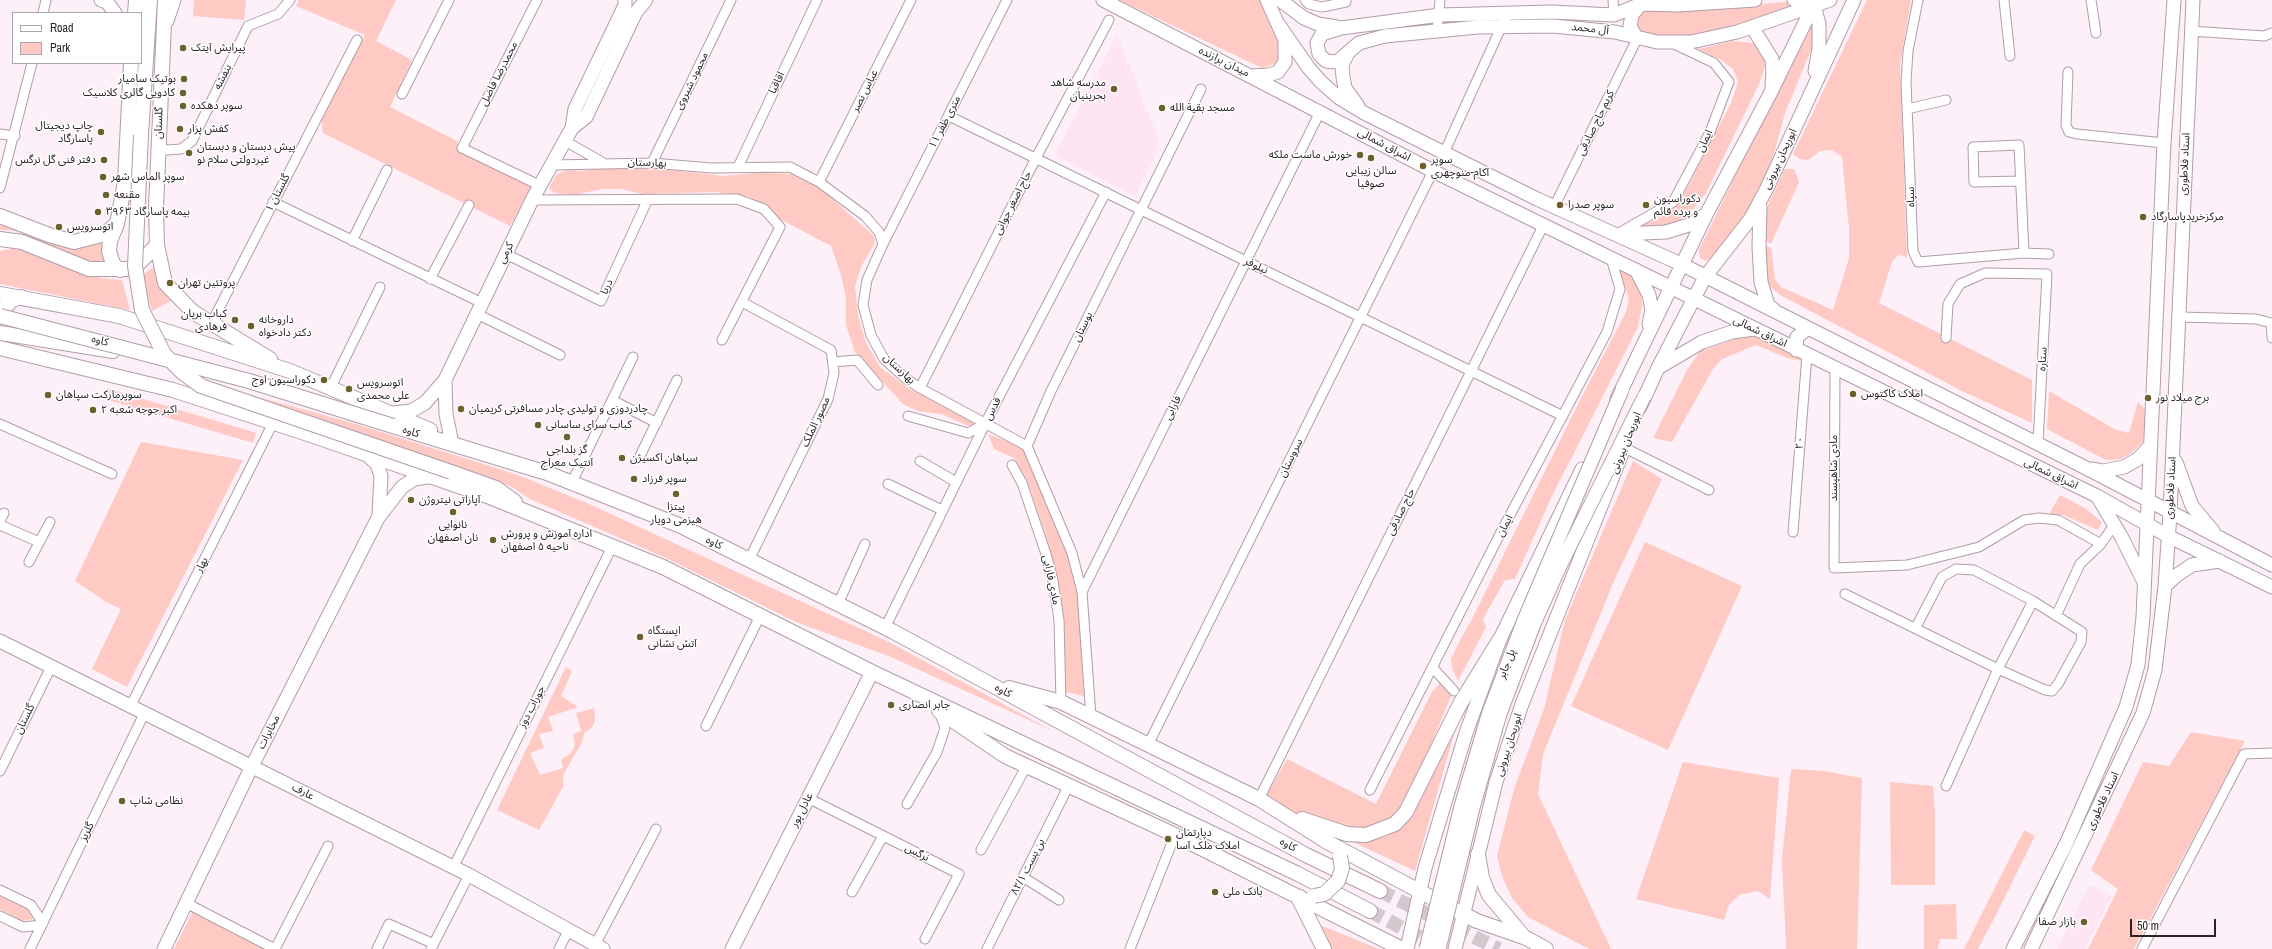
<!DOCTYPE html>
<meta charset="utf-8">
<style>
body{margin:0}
#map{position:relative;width:2272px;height:949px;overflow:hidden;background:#fef0f8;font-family:"Archivo Narrow",sans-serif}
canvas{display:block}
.legend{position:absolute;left:12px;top:12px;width:130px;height:52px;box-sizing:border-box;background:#fff;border:1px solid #aaa7a9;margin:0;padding:5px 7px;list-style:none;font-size:12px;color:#2b2328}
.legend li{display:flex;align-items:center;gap:8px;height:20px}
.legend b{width:20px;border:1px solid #aaa7a9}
.scale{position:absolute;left:2130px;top:919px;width:86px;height:18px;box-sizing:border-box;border:2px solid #2b2328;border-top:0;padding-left:5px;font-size:12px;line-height:14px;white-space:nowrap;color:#2b2328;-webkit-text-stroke:3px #fff;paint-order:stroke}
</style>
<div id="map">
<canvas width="2272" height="949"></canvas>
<ul class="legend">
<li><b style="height:5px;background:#fff"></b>Road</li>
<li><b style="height:11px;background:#fecac3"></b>Park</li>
</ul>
<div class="scale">50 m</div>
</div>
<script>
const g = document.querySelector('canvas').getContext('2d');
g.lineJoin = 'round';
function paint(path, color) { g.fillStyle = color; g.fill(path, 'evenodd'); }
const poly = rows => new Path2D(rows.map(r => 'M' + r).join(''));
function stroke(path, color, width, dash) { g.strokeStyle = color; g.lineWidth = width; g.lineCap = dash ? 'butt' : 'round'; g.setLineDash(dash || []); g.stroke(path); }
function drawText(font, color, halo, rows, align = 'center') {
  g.font = font + ' "Archivo Narrow","Noto Sans Arabic",sans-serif'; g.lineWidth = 3; g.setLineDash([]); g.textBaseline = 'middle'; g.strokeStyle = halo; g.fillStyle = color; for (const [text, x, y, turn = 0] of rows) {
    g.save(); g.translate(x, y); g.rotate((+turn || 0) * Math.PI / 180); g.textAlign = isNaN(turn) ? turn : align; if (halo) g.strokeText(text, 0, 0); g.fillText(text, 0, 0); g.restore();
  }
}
const built = poly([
 [1117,34,1161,145,1135,196,1055,155],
 [2089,885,2112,896,2085,949,2057,949]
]);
const green = poly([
 [194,0,246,0,244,20,193,16],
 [299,0,396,0,376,41,412,60,390,107,457,141,458,149,531,187,510,226,323,133,321,117,365,35,296,6],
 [1119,0,1260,0,1274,26,1280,49,1277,63,1262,68],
 [1867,0,1911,0,1900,64,1907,258,1899,254,1892,262,1879,303,2032,380,2032,423,1962,391,1782,296,1769,286,1765,265,1765,245,1771,248,1775,279,1781,287,1833,310,1849,258,1849,228,1842,157,1832,150,1820,151,1808,160,1800,159,1793,154],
 [1785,2,1795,6,1715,32,1683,39,1640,35,1636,26,1638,14,1645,9,1714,8],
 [1812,19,1812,48,1785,113,1773,157,1754,202,1713,256,1706,261,1700,258,1699,250],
 [1733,41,1753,43,1763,53,1765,67,1759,84,1706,193,1693,209,1680,220,1661,227,1638,226,1656,220,1671,211,1681,200,1731,103,1738,82,1733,69,1720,59,1698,49],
 [599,168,661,169,723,176,765,172,791,174,821,189,874,236,875,243,861,267,855,286,858,315,866,343,881,368,911,390,925,394,976,423,973,428,941,414,918,411,903,404,855,352,846,325,846,297,841,275,831,246,780,219,767,208,748,196,715,192,641,194,622,189,603,189,573,195,555,193,549,188,557,174,568,170,582,171],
 [1785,169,1794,169,1799,182,1771,244,1764,240,1767,207],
 [0,225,11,226,62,247,84,247,101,241,103,253,112,267,92,263,29,236,15,231,0,230],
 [17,248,34,253,77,271,102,278,122,280,130,310,0,284,0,251],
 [155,266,161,290,171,301,152,311,142,275],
 [1619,267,1631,274,1640,288,1642,305,1638,327,1552,496,1515,579,1505,580,1483,619,1486,627,1458,681,1452,668,1451,659,1457,646,1473,617,1579,402,1626,312,1629,299],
 [1746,335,1759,336,1797,355,1801,361,1787,358,1756,345,1722,359,1713,369,1672,442,1653,438,1687,370,1700,351],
 [107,388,256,433,253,443,108,400,103,395],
 [2049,391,2116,430,2129,433,2138,402,2145,409,2147,422,2142,443,2131,453,2121,459,2106,460,2047,429],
 [255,396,356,424,518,475,589,504,887,641,1053,731,891,657,796,622,666,558,530,499,510,486],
 [988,434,1025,448,1067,552,1078,593,1084,696,1066,692,1064,621,1047,539,1027,480,1014,458,994,449],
 [141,442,243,460,127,687,92,669,121,609,106,602,75,581],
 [1633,461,1662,479,1614,581,1543,754,1538,794,1611,949,1589,949,1528,917,1512,898,1502,876,1497,856,1514,789,1544,709,1565,620],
 [2060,495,2085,508,2102,522,2098,530,2063,515,2049,514],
 [1645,542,1742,586,1668,750,1571,706],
 [566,667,572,671,561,696,578,707,548,717,553,731,539,734,544,748,530,753,540,775,563,768,561,760,571,753,575,745,573,734,581,731,576,713,594,708,595,721,592,728,585,732,581,744,563,775,563,787,539,830,497,810],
 [1440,683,1449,688,1451,696,1419,774,1400,809,1385,823,1369,828,1348,828,1283,809,1265,797,1287,759,1376,804,1432,692],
 [1458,720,1415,871,1353,842,1371,840,1387,836,1400,828],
 [2191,732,2245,741,2134,949,2088,949,2118,889,2091,870,2143,762,2169,766],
 [1683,762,1779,778,1770,899,1758,891,1739,895,1729,905,1724,920,1636,899],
 [1791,769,1823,771,1862,778,1857,949,1786,949,1782,859],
 [1890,782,1933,786,1935,814,1935,885,1891,885],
 [2024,830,2035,836,1998,911,1978,949,1964,949],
 [0,896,28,908,33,919,23,921,0,909],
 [1956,904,1957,939,1940,939,1938,949,1924,949,1924,905],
 [193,911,267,949,174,949],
 [1318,925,1330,929,1379,949,1332,949]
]);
const primaryTunnel = poly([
 [1380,891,1499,949],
 [1370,911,1439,947]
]);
const street = poly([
 [537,0,462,148,541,186],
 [1305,0,1309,4,1322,7,1346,2,1346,0],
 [1613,0,1614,15],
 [1918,0,1908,51,1906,82,1913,251,1918,262,2024,253,2049,254],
 [2004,0,2010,56],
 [2091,0,2096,33],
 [43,13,46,0],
 [1437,31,1440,0],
 [2191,31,2264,36,2272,33],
 [2068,72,2066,125,2069,132,2077,134,2164,143],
 [402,94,449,0],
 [1907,109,1946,100],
 [949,116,1563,416],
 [0,134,15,136],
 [565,141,602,162],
 [159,147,167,150,181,149,192,141,248,26,278,14,290,0],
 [1444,153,1508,12],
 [652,163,731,0],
 [553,165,652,163,711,168,790,167,819,182,865,216,879,232,883,244,867,280,863,305,871,335,884,359,905,378,920,388,1027,446,1072,553,1082,592],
 [738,167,817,0],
 [2021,181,1974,182,1973,147,2019,145,2024,253],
 [819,182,911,0],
 [0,188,32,63],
 [532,200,737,199,764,209,780,227,722,340],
 [273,202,482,303],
 [1554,207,1637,39],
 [1619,233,1673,202,1710,132,1729,82,1714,63,1672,43],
 [352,241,387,170],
 [883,244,1007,0],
 [506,254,601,301,648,199],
 [430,279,469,205],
 [742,302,831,350,834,373,828,399,749,560],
 [477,314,560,355],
 [2180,317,2256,319,2271,323,2272,338],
 [211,324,357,40],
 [1946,338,1948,304,1960,284,1985,273,2047,274,2038,443],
 [833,362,857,360,878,385],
 [1835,369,1834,568,1907,565,1979,547,2024,520,2039,518,2058,520,2101,544],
 [331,387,380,287],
 [920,388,1036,158,1109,20],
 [612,400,657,423],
 [908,416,968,433,985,424],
 [0,424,112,474],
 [1027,446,1051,391,1201,89],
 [1625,448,1709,490],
 [639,458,677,380],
 [920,461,956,482],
 [1012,465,1022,483,1046,554,1053,581,1059,620,1061,702],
 [572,482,633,357],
 [888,484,942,510],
 [0,521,4,513],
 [0,525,39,542],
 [1793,532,1807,355],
 [29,562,50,522],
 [1845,594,1998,669,1946,786],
 [2033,601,2082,632,2081,642,2058,684,2052,691,2045,690,1998,669,2033,601],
 [838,604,865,544],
 [2056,616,2080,564,2101,544,2114,525],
 [1916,627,1942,577,1956,569,1974,570,2033,601],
 [885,628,989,416,1106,192],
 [1433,668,1454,691],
 [130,707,273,423],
 [1091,717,1082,592,1320,112],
 [706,726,760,616],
 [1148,745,1433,171],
 [0,771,51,667],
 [1370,790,1501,532,1607,332,1620,289,1611,258],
 [808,798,959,874,925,939],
 [1259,799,1544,224],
 [907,804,937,752,945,728,939,711],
 [981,850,1027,765],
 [453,868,612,547],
 [1023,877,1059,900],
 [0,890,31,905,43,923],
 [852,892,883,836],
 [186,903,275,949],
 [0,916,23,927,42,925],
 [595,945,656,829],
 [30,949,144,714],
 [275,949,328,846],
 [377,949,389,924,434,944],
 [431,949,469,875],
 [559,949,568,931],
 [987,949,1069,785],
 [1130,949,1175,835],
 [2142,949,2244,754,2272,753]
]);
const secondary = poly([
 [101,0,107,2,115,13],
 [1103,0,1433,171,2097,496,2168,536,2272,587],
 [1280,0,1304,18,1318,24,1337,27],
 [1755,0,1678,5,1641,4,1614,15,1551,12,1440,15,1341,28,1322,34,1317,43,1319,54,1326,61,1337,62,1359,43,1385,36,1478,27,1553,26,1615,32,1657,42,1691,42,1737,32,1830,0],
 [1794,0,1814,6],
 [1814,6,1819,24,1819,48,1815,71],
 [167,21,174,0],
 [1279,25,1308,67,1320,81,1338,97,1364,113,1537,199,1683,265,2086,468,2272,565],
 [1752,27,1772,59,1773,71,1772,86],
 [1637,39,1630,26,1632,15,1641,4],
 [1347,55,1342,65,1343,77,1345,88,1358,106],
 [1250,76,1269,75,1278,72,1285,62,1285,40,1267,0],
 [572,128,586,117,636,12,646,0],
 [1760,207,1759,247,1761,282,1768,305,1775,311],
 [1622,234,1666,232,1692,224,1706,214],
 [1636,270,1649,295,1652,310,1649,324],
 [1796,350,1797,337,1807,329],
 [1658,368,1702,342,1732,332,1754,329],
 [445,380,532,200,572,128,575,109,616,24,625,5,625,0],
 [1617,399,1707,213,1770,94,1816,0],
 [1640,407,1658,368,1705,277,1751,218,1767,188,1854,0],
 [393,413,411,411,425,403,445,380,446,414,451,439],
 [368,456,377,464,381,476,379,515],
 [2176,462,2192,506,2213,531],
 [2093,469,2103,471,2124,467,2138,459,2151,445],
 [2097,496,2121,536,2144,582],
 [2165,586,2177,575,2192,565,2220,561],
 [0,641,469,875,603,949],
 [164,949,252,766,378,518,402,487,414,479,428,477],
 [732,949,872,672],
 [1407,949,1425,868,1466,733,1500,639,1582,469],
 [1455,949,1496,782,1522,704,1625,446],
 [2013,949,2066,844,2126,707,2138,665,2143,617,2164,143,2174,0],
 [2031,949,2143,713,2155,670,2165,586,2170,513,2193,0]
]);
const primary = poly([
 [165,0,156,208,157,245,165,283,193,312,270,359],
 [135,13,136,0],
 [141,135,150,0],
 [0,216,49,235,74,242,105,234,115,225],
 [0,239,22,242,89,269,128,269,139,263,157,245],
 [120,270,113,264,109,251,110,241,117,224,125,182,131,63],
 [0,294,119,316,290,371,430,430],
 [0,316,2,310,12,300,21,297],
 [0,333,113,351],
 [0,348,173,390,311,435,490,497,663,567,872,672,1296,873,1370,911],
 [393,426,547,473,681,526,892,631,1306,855,1380,891],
 [451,472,496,488,515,502],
 [1009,688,1061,702,1259,799,1329,843,1453,909,1477,921,1526,938,1546,949],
 [939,711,1005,756,1175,835,1402,949],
 [1302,819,1347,834,1366,835,1395,824,1406,812,1460,704,1500,639],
 [1478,854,1482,878,1489,895,1524,937],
 [1300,897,1298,897,1324,949]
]);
const secondaryBridge = poly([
 [1426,949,1461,806,1489,712,1524,620,1622,390],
 [1439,949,1473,808,1500,714,1534,624,1560,566,1644,397]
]);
const primaryBridge = poly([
 [141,135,135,266,142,310,164,354,182,372,201,386,451,472],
 [0,316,249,381,393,426],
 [1314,896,1324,894,1338,881,1342,868,1340,856]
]);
const markers = [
 [183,48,4,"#6d602d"],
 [184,79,4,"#6d602d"],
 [1114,89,4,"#6d602d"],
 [183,93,4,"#6d602d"],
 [183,106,4,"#6d602d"],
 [1162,108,4,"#6d602d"],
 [180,129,4,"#6d602d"],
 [101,132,4,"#6d602d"],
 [189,153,4,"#6d602d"],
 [1360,155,4,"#6d602d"],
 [1371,158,4,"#6d602d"],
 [104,160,4,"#6d602d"],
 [1423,166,4,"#6d602d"],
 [103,177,4,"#6d602d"],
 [106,195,4,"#6d602d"],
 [1560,205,4,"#6d602d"],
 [1646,205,4,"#6d602d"],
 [98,212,4,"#6d602d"],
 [2143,217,4,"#6d602d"],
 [59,227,4,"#6d602d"],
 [170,283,4,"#6d602d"],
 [235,320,4,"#6d602d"],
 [251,326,4,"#6d602d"],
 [324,380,4,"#6d602d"],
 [349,389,4,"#6d602d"],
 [1853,394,4,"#6d602d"],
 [48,395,4,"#6d602d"],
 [2148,398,4,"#6d602d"],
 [461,409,4,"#6d602d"],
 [93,410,4,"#6d602d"],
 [538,425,4,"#6d602d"],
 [567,437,4,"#6d602d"],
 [622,458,4,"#6d602d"],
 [634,479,4,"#6d602d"],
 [676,494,4,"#6d602d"],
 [411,500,4,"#6d602d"],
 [453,512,4,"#6d602d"],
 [493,540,4,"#6d602d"],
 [640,637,4,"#6d602d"],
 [891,705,4,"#6d602d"],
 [122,801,4,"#6d602d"],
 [1168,839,4,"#6d602d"],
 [1215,892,4,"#6d602d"],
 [2084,922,4,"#6d602d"]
];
const streetNames = [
 ["آل محمد",1590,29,6],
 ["میدان برازنده",1224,62,26],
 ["محمدرضا فاضل",499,74,-63],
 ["بنفشه",223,77,-64],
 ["محمود شیروی",692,81,-64],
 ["اقاقیا",777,83,-64],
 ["عباس نصر",865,91,-63],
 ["۱۱ متری ظفر",945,122,-63],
 ["گلستان",159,123,-88],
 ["کریم حاج صادقی",1596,123,-64],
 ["ایمان",1705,141,-65],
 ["اشراق شمالی",1384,145,28],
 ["ابوریحان بیرونی",1780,159,-65],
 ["بهارستان",647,163,2],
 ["استاد فلاطوری",2185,164,-87],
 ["گلستان ۱",278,193,-63],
 ["سپاه",1911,197,-92],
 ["حاج اصغر جوانی",1013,203,-63],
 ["کرمی",506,253,-64],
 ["نیلوفر",1256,266,26],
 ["دریا",607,287,-65],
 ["بوستان",1083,327,-64],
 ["اشراق شمالی",1760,332,26],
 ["کاوه",100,341,14],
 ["ستاره",2043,359,-87],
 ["بهارستان",899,369,43],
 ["فارابی",1173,408,-64],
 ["قدس",993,409,-63],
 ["مصور الملک",816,422,-65],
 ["کاوه",411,432,18],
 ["ابوریحان بیرونی",1626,443,-68],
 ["۲۰",1800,443,-86],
 ["سروستان",1291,458,-64],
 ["مادی شاهپسند",1834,468,-90],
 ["اشراق شمالی",2051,474,26],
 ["استاد فلاطوری",2171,488,-87],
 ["حاج صادقی",1401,512,-64],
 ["ایمان",1505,526,-62],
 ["کاوه",714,543,26],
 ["بهار",202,565,-63],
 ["مادی فارابی",1051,580,78],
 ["پل جابر",1507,664,-69],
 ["کاوه",1003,691,28],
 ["جوراب دوز",532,707,-63],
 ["گلستان",25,719,-64],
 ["مخابرات",269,732,-63],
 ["ابوریحان بیرونی",1509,745,-72],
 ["عارف",303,792,27],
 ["استاد فلاطوری",2103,801,-65],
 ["عادل پور",802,810,-63],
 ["گلریز",87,832,-64],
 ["کاوه",1288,845,28],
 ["نرگس",917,853,27],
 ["بن بست ۸۲/۱",1028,867,-63]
];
const poiNames = [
 ["پیرایش آیتک",191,48],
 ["بوتیک سامیار",176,79,"right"],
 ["مدرسه شاهد",1106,83,"right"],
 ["بحرینیان",1106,96,"right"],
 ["کادویی گالری کلاسیک",175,93,"right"],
 ["سوپر دهکده",191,106],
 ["مسجد بقیة الله",1170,108],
 ["چاپ دیجیتال",93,126,"right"],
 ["پاسارگاد",93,139,"right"],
 ["کفش پزار",188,129],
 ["پیش دبستان و دبستان",197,147],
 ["غیردولتی سلام نو",197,160],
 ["خورش ماست ملکه",1352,155,"right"],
 ["دفتر فنی گل نرگس",96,160,"right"],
 ["سوپر",1431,160],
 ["آکام-منوچهری",1431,173],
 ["سالن زیبایی",1371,171,"center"],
 ["صوفیا",1371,184,"center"],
 ["سوپر الماس شهر",111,177],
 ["مقنعه",114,195],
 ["دکوراسیون",1654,199],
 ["و پرده قائم",1654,212],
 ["سوپر صدرا",1568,205],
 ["بیمه پاسارگاد ۳۹۶۳",106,212],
 ["مرکزخریدپاسارگاد",2151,217],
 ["اتوسرویس",67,227],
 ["پروتئین تهران",178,283],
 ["کباب بریان",227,314,"right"],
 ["فرهادی",227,327,"right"],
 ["داروخانه",259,320],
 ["دکتر دادخواه",259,333],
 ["دکوراسیون اوج",316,380,"right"],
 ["اتوسرویس",357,383],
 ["علی محمدی",357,396],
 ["املاک کاکتوس",1861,394],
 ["سوپرمارکت سپاهان",56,395],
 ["برج میلاد نور",2156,398],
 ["چادردوزی و تولیدی چادر مسافرتی کریمیان",469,409],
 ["اکبر جوجه شعبه ۲",101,410],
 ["کباب سرای ساسانی",546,425],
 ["گز بلداجی",567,450,"center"],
 ["آنتیک معراج",567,463,"center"],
 ["سپاهان اکسیژن",630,458],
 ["سوپر فرزاد",642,479],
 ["آپاراتی نیتروژن",419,500],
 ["پیتزا",676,507,"center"],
 ["هیزمی دویار",676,520,"center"],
 ["نانوایی",453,525,"center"],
 ["نان اصفهان",453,538,"center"],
 ["اداره آموزش و پرورش",501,534],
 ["ناحیه ۵ اصفهان",501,547],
 ["ایستگاه",648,631],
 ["آتش نشانی",648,644],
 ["جابر انصاری",899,705],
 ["نظامی شاپ",130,801],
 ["دپارتمان",1176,833],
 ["املاک ملک آسا",1176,846],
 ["بانک ملی",1223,892],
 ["بازار صفا",2076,922,"right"]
];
paint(built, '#fee5f3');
paint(green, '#fecac3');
stroke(primaryTunnel, '#d4c7ce', 14, [14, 7]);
stroke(street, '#b29ca8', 11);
stroke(secondary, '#b29ca8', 15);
stroke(primary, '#b29ca8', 16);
stroke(street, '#fff', 9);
stroke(secondary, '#fff', 13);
stroke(primary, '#fff', 14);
stroke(secondaryBridge, '#b29ca8', 15, []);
stroke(primaryBridge, '#b29ca8', 16, []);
stroke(secondaryBridge, '#fff', 13);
stroke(primaryBridge, '#fff', 14);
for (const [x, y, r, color] of markers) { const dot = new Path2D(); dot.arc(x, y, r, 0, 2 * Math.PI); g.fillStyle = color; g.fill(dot); stroke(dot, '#fff', 1.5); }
drawText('11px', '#2b2328', '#fff', streetNames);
drawText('11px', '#2b2328', '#fff', poiNames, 'left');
</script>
